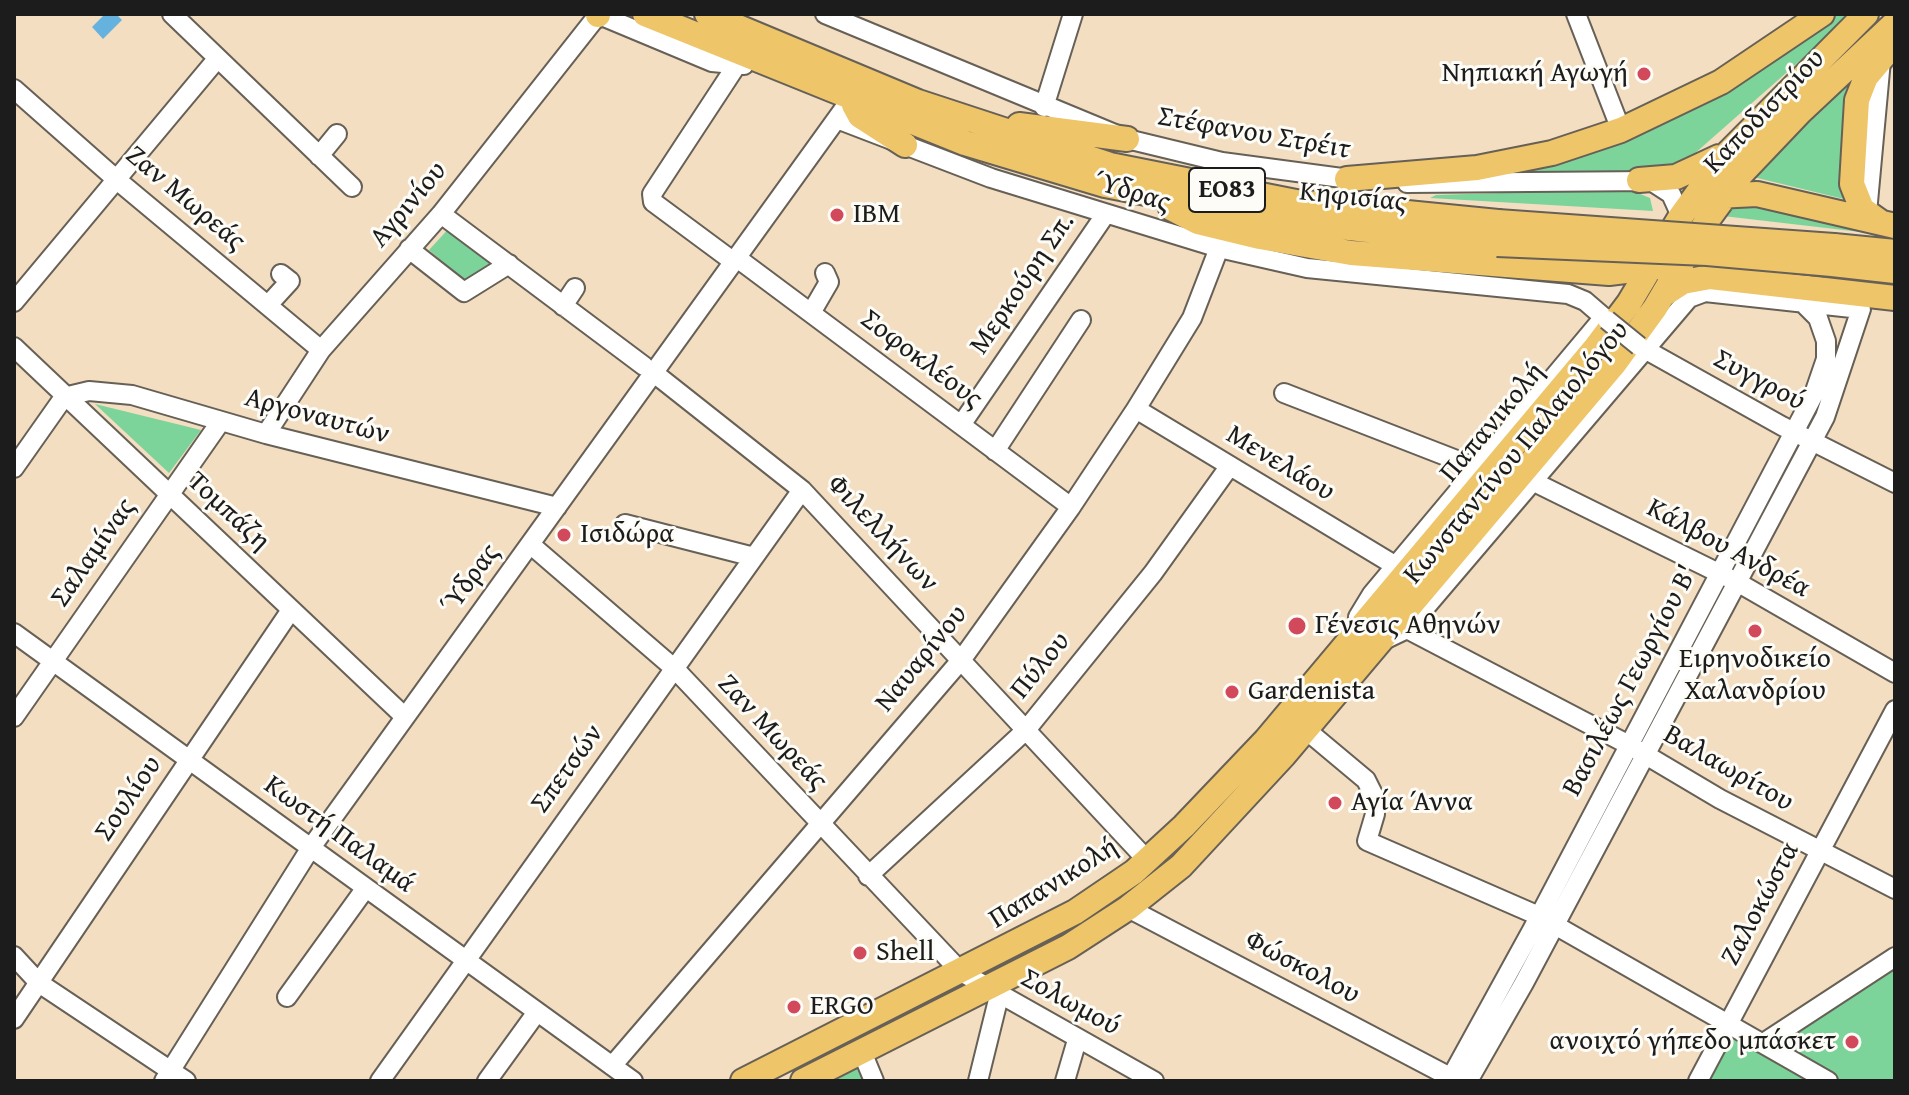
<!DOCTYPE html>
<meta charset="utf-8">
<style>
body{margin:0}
#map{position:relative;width:1909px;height:1095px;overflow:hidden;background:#f3dec2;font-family:"Gentium Book Plus",serif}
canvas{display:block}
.frame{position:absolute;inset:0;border:16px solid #1c1c1c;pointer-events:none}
</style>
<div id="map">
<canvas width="1909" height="1095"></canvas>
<div class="frame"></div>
</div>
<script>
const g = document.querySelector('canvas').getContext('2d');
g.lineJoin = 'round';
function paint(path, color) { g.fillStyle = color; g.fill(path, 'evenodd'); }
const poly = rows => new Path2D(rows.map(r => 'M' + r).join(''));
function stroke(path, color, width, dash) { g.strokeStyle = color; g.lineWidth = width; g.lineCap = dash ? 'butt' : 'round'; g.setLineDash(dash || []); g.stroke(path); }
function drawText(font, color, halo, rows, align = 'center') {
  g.font = font + ' "Gentium Book Plus",serif'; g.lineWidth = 6; g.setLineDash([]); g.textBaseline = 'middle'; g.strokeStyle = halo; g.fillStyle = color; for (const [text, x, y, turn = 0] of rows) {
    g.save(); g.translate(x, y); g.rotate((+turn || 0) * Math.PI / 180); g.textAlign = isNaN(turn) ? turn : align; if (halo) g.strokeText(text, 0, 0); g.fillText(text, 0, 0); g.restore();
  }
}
const green = poly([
 [1838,14,1853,14,1685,162,1657,170,1447,177,1624,140,1713,99,1766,67],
 [1849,79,1848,200,1745,175],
 [1628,189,1650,198,1653,211,1430,198,1436,195],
 [1736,202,1895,236,1723,216],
 [452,225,505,264,471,286,429,250],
 [95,404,201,430,169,473],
 [1895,965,1895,1081,1840,1081,1778,1041],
 [1733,1030,1807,1074,1799,1081,1703,1081],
 [859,1062,868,1081,821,1081]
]);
const water = poly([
 [105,14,116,14,122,20,103,39,92,27]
]);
const minor = poly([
 [172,14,352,187],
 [597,14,712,62,744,65],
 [825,14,1127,139,1222,162,1357,180],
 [1576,14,1621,130],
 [14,89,117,180,321,350],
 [1044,107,1073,14],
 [837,119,991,178,1219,248,1307,268,1568,294,1585,301,1607,320],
 [319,156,337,134],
 [1407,183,1651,181,1671,194,1681,216],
 [1867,213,1881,60],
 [441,214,644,366],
 [409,249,464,292,509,264],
 [737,258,1071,507],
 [734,262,653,202,652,194,736,66],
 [14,302,212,65],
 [268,305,290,281,281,274],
 [563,306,575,288],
 [811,313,829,282,825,273],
 [1639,346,1782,426,1895,483],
 [14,347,405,717],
 [654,373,802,490,1147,860],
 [1284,393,1477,468],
 [64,397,89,391,132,395,266,434,557,507],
 [1136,409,1396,566],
 [961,425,1105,215],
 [266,434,321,350,441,214,598,15],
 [995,451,1081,320],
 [14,468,64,397],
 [1532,481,1737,582,1895,673],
 [625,524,754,557],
 [530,544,675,669,961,972,1154,1081],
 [1358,617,1372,594,1604,317],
 [1407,629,1629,745,1720,799,1895,889],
 [14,633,633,1081],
 [1384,640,1407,629,1689,298,1705,292,1861,309,1825,417,1524,983,1468,1081],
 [14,717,221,421],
 [1305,729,1366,780,1374,796,1375,814,1367,841,1539,916,1828,1081],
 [868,876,1026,730,1153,573,1229,467],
 [1128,908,1450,1077],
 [14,956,39,983,186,1081],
 [287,997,365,889],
 [14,1019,291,610],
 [1765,1042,1895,957],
 [862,1052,874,1081],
 [612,1066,962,659,1071,507,1136,409,1192,318,1219,248],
 [164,1081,310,849,851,99],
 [380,1081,802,490],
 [487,1081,537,1012],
 [978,1081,999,996],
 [1065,1081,1077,1040],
 [1449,1081,1532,930,1814,394,1826,359,1826,341,1818,318,1804,304],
 [1698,1081,1895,710]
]);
const major = poly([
 [598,14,598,15],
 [645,14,965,143,1105,185,1294,222,1497,244],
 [707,14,918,102,1110,165,1296,202,1498,222],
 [854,105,860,116,905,145],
 [1019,125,1127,139],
 [1347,179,1477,168,1552,153,1621,130,1721,82,1822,14],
 [1639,180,1676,177,1719,157],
 [1717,196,1757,194,1895,226],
 [1171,208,1198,222,1260,237,1351,253,1609,273,1658,267],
 [1879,221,1862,209,1852,184,1857,100,1866,77,1893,45],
 [1834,246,1895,252],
 [1832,264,1895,271],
 [1663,295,1683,282,1710,277,1895,298],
 [743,1081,1075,912,1134,872,1184,826,1266,740,1596,347,1629,303,1681,216,1723,158,1866,14],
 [803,1081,1068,947,1128,908,1181,866,1284,755,1615,363,1655,308,1706,222,1741,174,1800,112,1895,23]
]);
const minorBridge = poly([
 [1607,320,1639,346]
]);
const majorBridge = poly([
 [1498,222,1834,246],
 [1497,244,1707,253,1832,264]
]);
const markers = [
 [1644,74,8,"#d1495b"],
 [837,215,8,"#d1495b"],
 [564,535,8,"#d1495b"],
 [1297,626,10,"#d1495b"],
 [1755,631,8,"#d1495b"],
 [1232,692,8,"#d1495b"],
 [1335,803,8,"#d1495b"],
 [860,953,8,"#d1495b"],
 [794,1007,8,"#d1495b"],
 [1852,1042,8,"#d1495b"]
];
const shields = [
 [1227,190,76]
];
const shieldNames = [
 ["ΕΟ83",1227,190]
];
const poiNames = [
 ["Νηπιακή Αγωγή",1628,74,"right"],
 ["IBM",853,215],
 ["Ισιδώρα",580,535],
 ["Γένεσις Αθηνών",1315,626],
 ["Ειρηνοδικείο",1755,660,"center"],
 ["Χαλανδρίου",1755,692,"center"],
 ["Gardenista",1248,692],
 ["Αγία Άννα",1351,803],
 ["Shell",876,953],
 ["ERGO",810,1007],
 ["ανοιχτό γήπεδο μπάσκετ",1836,1042,"right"]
];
const streetNames = [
 ["Καποδιστρίου",1765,112,-46],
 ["Στέφανου Στρέιτ",1254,134,10],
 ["Ύδρας",1132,193,17],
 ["Κηφισίας",1353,198,6],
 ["Ζαν Μωρεάς",185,199,40],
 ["Αγρινίου",409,205,-50],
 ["Μερκούρη Σπ.",1023,284,-56],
 ["Σοφοκλέους",921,360,37],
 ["Συγγρού",1759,381,28],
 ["Αργοναυτών",317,417,15],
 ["Παπανικολή",1493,423,-50],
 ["Κωνσταντίνου Παλαιολόγου",1517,453,-50],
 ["Μενελάου",1280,464,31],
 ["Τομπάζη",228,512,43],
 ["Φιλελλήνων",882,534,47],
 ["Κάλβου Ανδρέα",1728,549,28],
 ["Σαλαμίνας",94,553,-55],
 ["Ύδρας",471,579,-54],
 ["Ναυαρίνου",922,659,-51],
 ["Πύλου",1041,666,-51],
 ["Βασιλέως Γεωργίου Β'",1631,681,-62],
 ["Ζαν Μωρεάς",772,733,47],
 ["Σπετσών",568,769,-54],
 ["Βαλαωρίτου",1728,769,30],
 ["Σουλίου",129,799,-56],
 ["Κωστή Παλαμά",339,835,36],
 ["Παπανικολή",1054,884,-32],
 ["Ζαλοκώστα",1761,904,-62],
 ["Φώσκολου",1302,968,28],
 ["Σολωμού",1070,1003,29]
];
paint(green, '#7cd49a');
paint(water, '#66b2df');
stroke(minor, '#676056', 22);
stroke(major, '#676056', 28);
stroke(minor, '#fff', 18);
stroke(major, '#eec569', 24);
stroke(minorBridge, '#676056', 22, []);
stroke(majorBridge, '#676056', 28, []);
stroke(minorBridge, '#fff', 18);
stroke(majorBridge, '#eec569', 24);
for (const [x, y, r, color] of markers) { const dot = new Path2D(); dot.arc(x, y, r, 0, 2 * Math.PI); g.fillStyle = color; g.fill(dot); stroke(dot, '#fdfcf7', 3); }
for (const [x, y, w] of shields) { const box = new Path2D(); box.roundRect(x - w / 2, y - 22, w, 44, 6); g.fillStyle = '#fdfcf7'; g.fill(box); stroke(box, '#1c1c1c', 2); }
drawText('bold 26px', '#1c1c1c', null, shieldNames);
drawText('28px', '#1c1c1c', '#fdfcf7', poiNames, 'left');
drawText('28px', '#1c1c1c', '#fdfcf7', streetNames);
</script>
